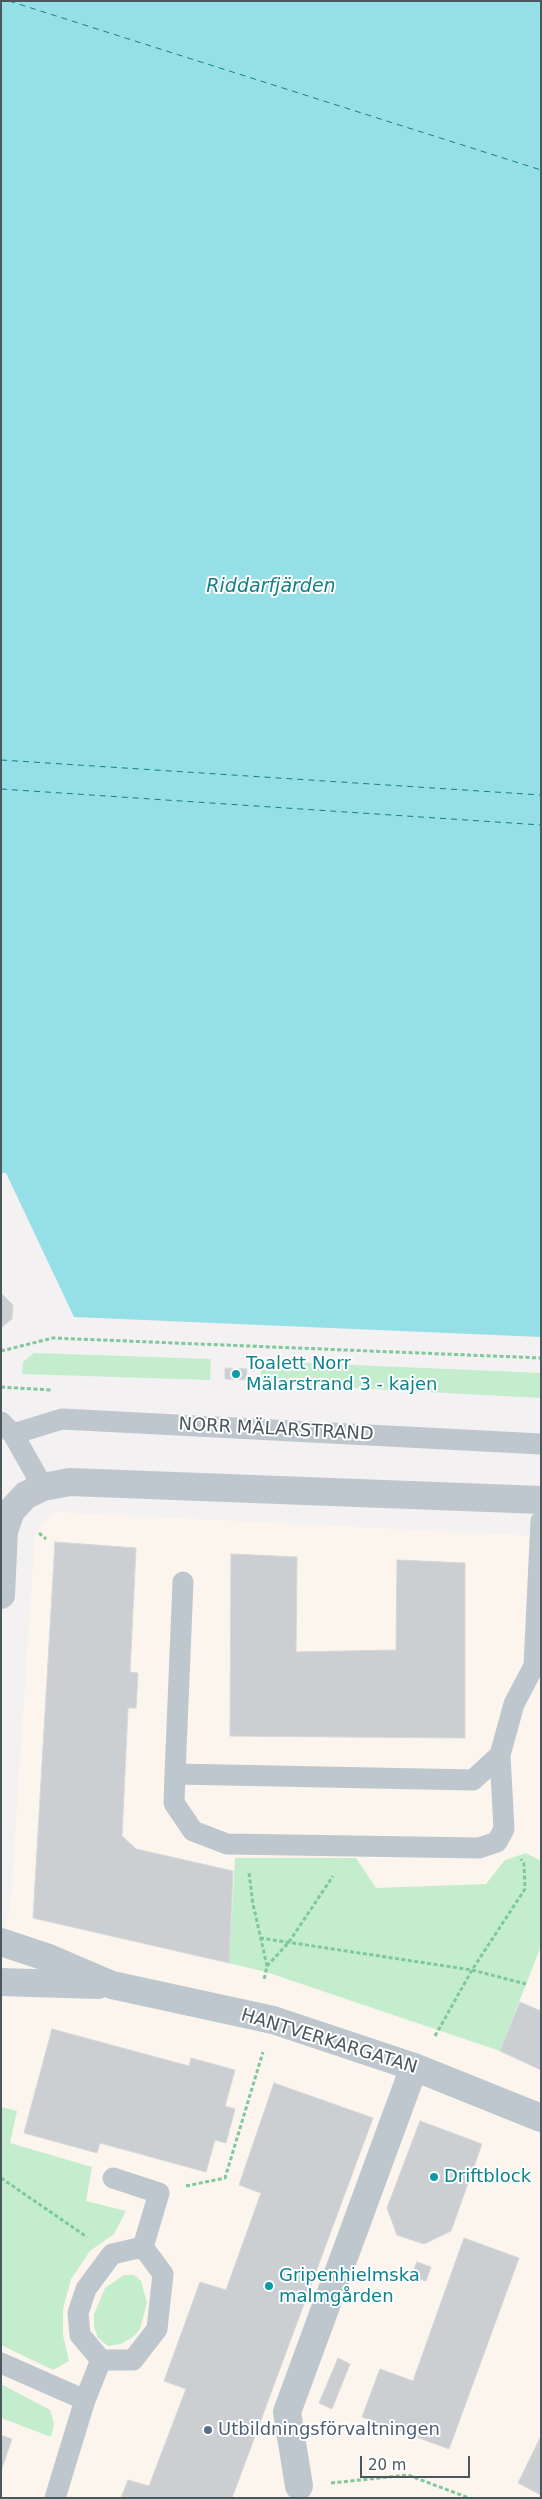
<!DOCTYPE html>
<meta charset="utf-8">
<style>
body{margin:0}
#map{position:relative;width:542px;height:2499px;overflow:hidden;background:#f3f1f2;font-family:"DejaVu Sans",sans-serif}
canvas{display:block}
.frame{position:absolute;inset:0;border:2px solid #4a575d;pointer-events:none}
.scale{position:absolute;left:360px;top:2456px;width:110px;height:22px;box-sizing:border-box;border:2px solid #4a575d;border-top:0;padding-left:6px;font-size:15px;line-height:18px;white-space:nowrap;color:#4a575d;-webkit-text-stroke:4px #fff;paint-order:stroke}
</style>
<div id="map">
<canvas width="542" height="2499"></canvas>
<div class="frame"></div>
<div class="scale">20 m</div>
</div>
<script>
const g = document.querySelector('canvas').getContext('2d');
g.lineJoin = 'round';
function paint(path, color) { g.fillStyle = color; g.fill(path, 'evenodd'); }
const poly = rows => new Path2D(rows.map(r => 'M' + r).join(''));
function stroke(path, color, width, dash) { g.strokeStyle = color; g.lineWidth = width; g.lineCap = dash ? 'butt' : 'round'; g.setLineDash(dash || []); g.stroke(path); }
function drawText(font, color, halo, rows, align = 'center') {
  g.font = font + ' "DejaVu Sans",sans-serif'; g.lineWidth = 4; g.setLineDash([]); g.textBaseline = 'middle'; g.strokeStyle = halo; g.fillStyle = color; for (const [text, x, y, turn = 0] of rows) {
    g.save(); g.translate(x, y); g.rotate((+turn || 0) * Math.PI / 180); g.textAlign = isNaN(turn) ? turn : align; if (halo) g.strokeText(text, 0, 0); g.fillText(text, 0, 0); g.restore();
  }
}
const commercial = poly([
 [54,1512,541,1536,541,2498,1,2498,1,2345,53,2370,69,2361,63,2335,63,2309,71,2280,90,2251,114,2234,126,2212,85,2201,91,2167,10,2143,17,2111,1,2107,1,1933,10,1911,35,1533]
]);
const green = poly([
 [34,1353,211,1359,210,1380,22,1374,23,1362],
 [261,1361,541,1373,541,1398,261,1383],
 [526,1853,541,1861,541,1946,500,2051,266,1972,229,1963,235,1858,356,1858,376,1888,486,1884,505,1860],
 [1,2107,17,2111,10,2143,92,2167,86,2201,126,2211,114,2234,90,2251,71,2279,63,2309,63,2335,69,2361,53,2370,1,2345],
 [124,2275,134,2275,141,2281,147,2303,140,2329,133,2337,121,2344,108,2346,98,2338,94,2327,94,2314,105,2288],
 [1,2384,50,2410,54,2424,51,2437,1,2418]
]);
const water = poly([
 [1,1,541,1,541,1337,74,1317,6,1173,1,1173]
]);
const ferry = poly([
 [9,1,541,170],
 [1,760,541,795],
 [1,789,541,825]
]);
const building = poly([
 [1,1293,13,1305,12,1319,1,1328,1,1293],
 [225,1368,247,1369,246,1380,225,1379,225,1368],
 [55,1542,136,1548,130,1672,138,1673,137,1692,136,1708,128,1708,122,1836,136,1849,233,1871,229,1963,33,1918,55,1542],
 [231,1554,297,1557,296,1652,396,1650,397,1560,465,1563,465,1738,230,1736,231,1554],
 [520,2002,541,2011,541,2070,500,2051,520,2002],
 [52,2029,189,2066,191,2058,235,2070,225,2106,235,2109,226,2143,215,2140,206,2172,100,2143,97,2153,24,2133,52,2029],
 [274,2083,373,2118,232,2498,121,2498,128,2480,149,2486,186,2389,164,2381,200,2282,226,2290,261,2193,239,2185,274,2083],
 [420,2121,482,2144,451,2231,424,2244,397,2235,387,2208,420,2121],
 [464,2238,519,2258,449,2449,362,2417,380,2369,413,2381,464,2238],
 [417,2262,431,2267,426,2281,411,2276,417,2262],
 [338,2358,350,2364,332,2409,319,2403,338,2358],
 [1,2435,12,2439,1,2471,1,2435],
 [541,2436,541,2495,518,2483,541,2436]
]);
const path = poly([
 [1,1351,53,1338,541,1358],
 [1,1387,51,1390],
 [39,1533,46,1539],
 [249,1873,253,1904,267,1966,264,1980],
 [260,1938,472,1970,526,1984],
 [267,1966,289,1942,333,1876],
 [435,2036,472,1970,525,1889,524,1864,521,1859],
 [1,2178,87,2237],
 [186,2186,225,2178,263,2052],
 [331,2483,408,2475,469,2498]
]);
const service = poly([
 [1,1422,13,1434,43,1487],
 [13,1434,62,1419,541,1444],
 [183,1582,175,1774,473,1780,500,1755,514,1704,534,1666,541,1666],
 [534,1666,541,1521],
 [175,1774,174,1803,193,1831,227,1844,479,1848,497,1842,504,1829,500,1755],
 [113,2178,159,2193,143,2247],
 [143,2247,163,2274,157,2329,133,2360,101,2360,80,2335,78,2313,86,2289,112,2254,143,2247],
 [1,2363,85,2400,55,2498],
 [85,2400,101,2360]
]);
const minor = poly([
 [1,1942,49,1958,112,1985,273,2020,414,2067,541,2118],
 [1,1982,98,1985],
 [299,2486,287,2412,414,2067]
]);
const tertiary = poly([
 [1,1595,4,1531,11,1511,26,1495,43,1487,70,1482,541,1500]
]);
const markers = [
 [236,1374,5,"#0f9aa8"],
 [434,2177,5,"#0f9aa8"],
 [269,2286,5,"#0f9aa8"],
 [208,2430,5,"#5c6f8a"]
];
const cultureNames = [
 ["Toalett Norr",246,1364],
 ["Mälarstrand 3 - kajen",246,1385],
 ["Driftblock",444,2177],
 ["Gripenhielmska",279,2276],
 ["malmgården",279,2297]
];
const streetNames = [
 ["NORR MÄLARSTRAND",276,1430,3],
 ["HANTVERKARGATAN",329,2042,17]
];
const serviceNames = [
 ["Utbildningsförvaltningen",218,2430]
];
const waterNames = [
 ["Riddarfjärden",271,587]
];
paint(commercial, '#fbf5ed');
paint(green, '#c4edce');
paint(water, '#94e0e6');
stroke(ferry, '#167e87', 1, [6, 5]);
paint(building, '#cccfd2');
stroke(building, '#d6d8dc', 1);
stroke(path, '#7ec99a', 3, [4, 2.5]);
stroke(service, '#bec7cd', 21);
stroke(minor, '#bec7cd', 28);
stroke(tertiary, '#bec7cd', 28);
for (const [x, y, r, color] of markers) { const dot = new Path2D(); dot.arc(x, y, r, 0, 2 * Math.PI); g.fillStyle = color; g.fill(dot); stroke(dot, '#fff', 2); }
drawText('18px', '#0d838f', '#fff', cultureNames, 'left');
drawText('18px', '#4a575d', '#fff', streetNames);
drawText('18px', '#4e5e75', '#fff', serviceNames, 'left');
drawText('italic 19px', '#167e87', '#fff', waterNames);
</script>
